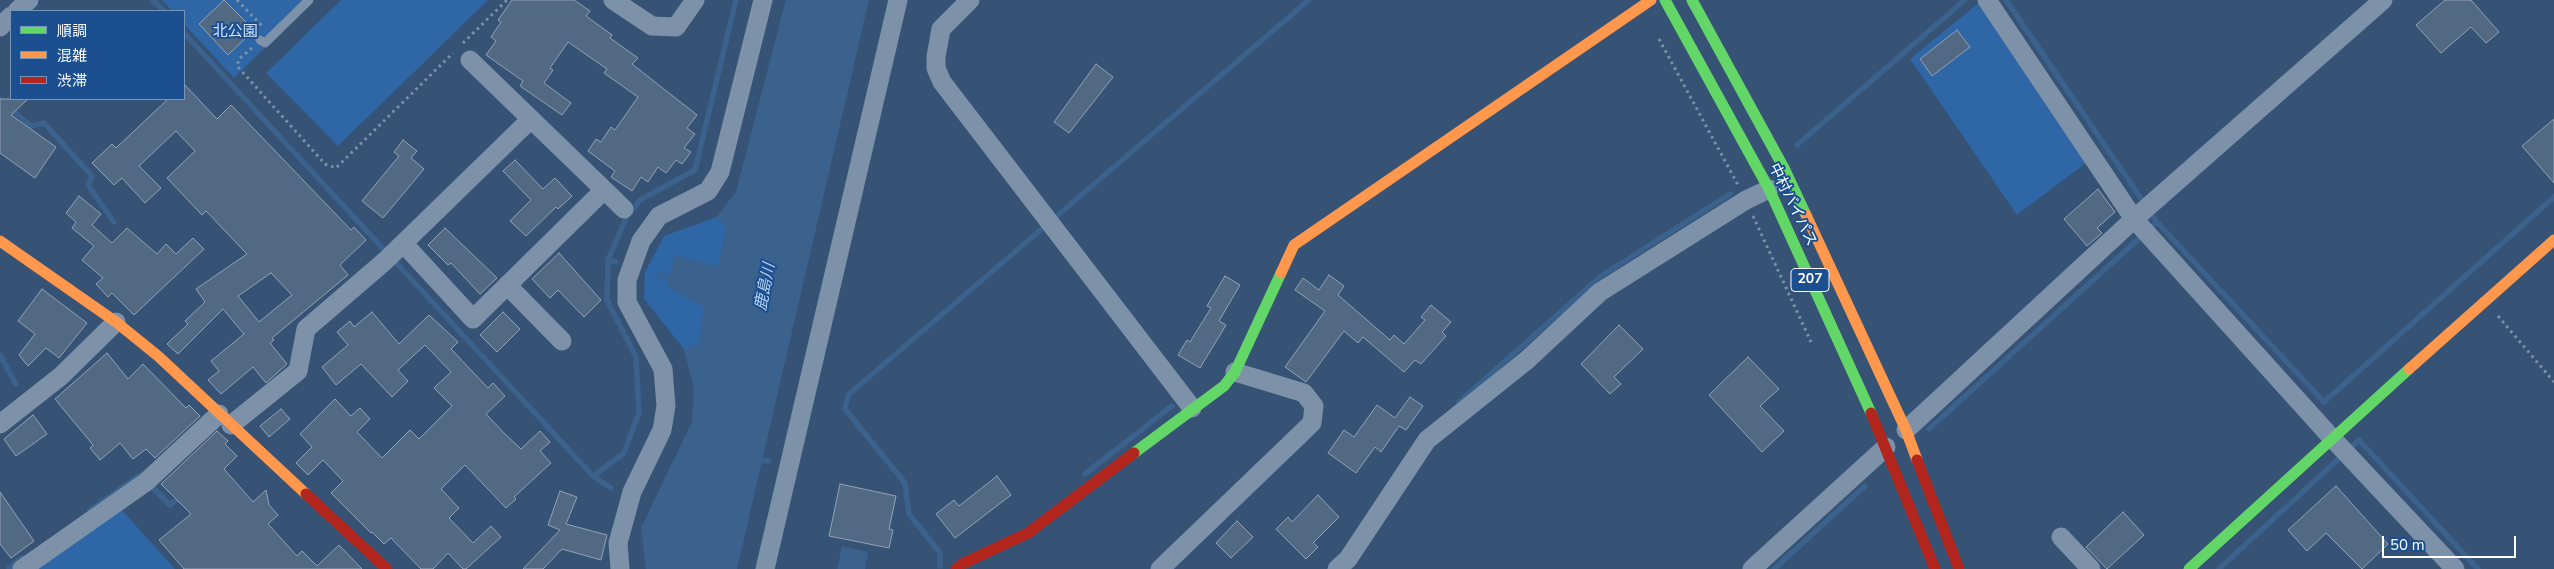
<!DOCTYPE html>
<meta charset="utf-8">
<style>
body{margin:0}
#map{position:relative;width:2554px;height:569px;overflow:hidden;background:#365274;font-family:"Nunito Sans","Noto Sans JP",sans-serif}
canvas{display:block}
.legend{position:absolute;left:10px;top:10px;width:175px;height:90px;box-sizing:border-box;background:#1b4f8f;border:1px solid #7695bc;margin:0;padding:6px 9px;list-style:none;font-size:15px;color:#fff}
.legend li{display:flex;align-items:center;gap:10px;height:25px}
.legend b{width:25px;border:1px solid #7695bc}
.scale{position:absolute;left:2382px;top:536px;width:134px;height:22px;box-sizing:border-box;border:2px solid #fff;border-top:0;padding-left:6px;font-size:15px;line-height:18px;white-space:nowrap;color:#fff;-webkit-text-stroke:4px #1b4f8f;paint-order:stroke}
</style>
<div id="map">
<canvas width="2554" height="569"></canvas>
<ul class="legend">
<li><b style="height:6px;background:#63d668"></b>順調</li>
<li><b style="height:6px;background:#ff974d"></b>混雑</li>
<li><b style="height:6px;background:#b3261e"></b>渋滞</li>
</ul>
<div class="scale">50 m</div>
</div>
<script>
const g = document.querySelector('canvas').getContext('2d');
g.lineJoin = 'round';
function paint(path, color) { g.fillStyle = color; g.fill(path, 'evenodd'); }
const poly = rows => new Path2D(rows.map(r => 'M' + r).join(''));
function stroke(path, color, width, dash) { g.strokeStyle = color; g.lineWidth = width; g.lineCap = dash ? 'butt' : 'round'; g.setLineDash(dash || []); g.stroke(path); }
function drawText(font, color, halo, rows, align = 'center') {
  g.font = font + ' "Nunito Sans","Noto Sans JP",sans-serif'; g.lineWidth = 4; g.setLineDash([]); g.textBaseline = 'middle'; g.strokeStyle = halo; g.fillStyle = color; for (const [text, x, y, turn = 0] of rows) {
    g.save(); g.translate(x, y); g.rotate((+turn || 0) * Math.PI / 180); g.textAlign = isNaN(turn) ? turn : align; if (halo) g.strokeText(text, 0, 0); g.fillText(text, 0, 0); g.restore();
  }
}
const green = poly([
 [162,0,314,0,234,78,184,24,184,11,172,11],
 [341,0,488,0,338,146,266,73],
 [786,0,750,308,646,569,641,528,692,422,694,388,684,349,644,299,645,272,664,236,717,217,736,192],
 [1981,1,2086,163,2017,215,1910,59],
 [120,508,175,569,34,569]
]);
const water = poly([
 [786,0,869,0,737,569,646,569,641,528,692,422,694,388,684,349,699,344,704,307,667,287,675,255,718,267,726,227,717,217,736,192],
 [842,546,868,552,865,569,837,569]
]);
const stream = poly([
 [153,0,164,11],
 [2006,0,2157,222,2324,402,2554,197],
 [184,33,593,476,611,488],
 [0,100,31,126,44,123,92,176,88,185,114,222],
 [1797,145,1965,0],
 [608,260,616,262],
 [660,275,674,280],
 [0,355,16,384],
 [1459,402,1601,276,1730,194],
 [1929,429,2157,222],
 [756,460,769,461],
 [1085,474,1172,406],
 [593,476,624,453,639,413,636,357,607,300,608,260,626,218,640,200,695,170,736,0],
 [153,488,170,505,180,497,182,498],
 [90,510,140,475],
 [940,566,940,553,909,514,905,483,845,409,848,395,1309,0],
 [9,568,22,558],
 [1774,569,1865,486],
 [2219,569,2359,440,2478,569]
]);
const building = poly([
 [224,0,254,30,228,55,199,24,224,0],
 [512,0,574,0,590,11,586,16,612,35,610,38,638,58,632,64,697,115,687,128,695,134,684,148,691,152,682,164,676,160,666,173,658,167,648,182,641,177,632,191,611,177,615,171,588,151,596,139,601,142,611,127,615,130,638,97,604,73,607,69,568,42,550,68,553,70,544,83,571,103,562,115,520,86,523,81,486,55,496,41,491,37,501,22,498,20,512,0],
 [2445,0,2471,0,2499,32,2486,43,2471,27,2441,53,2416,25,2445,0],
 [1957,30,1970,47,1932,76,1920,59,1957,30],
 [1096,64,1113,77,1069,133,1054,122,1096,64],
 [184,84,217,119,231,105,351,230,354,227,366,240,340,265,348,275,272,338,274,340,270,343,287,364,266,383,253,367,221,394,208,380,219,371,211,361,244,334,223,309,178,354,167,344,188,324,185,321,205,302,196,289,247,254,206,211,202,215,167,178,195,151,176,131,139,166,161,188,145,203,122,178,114,185,92,163,112,144,116,148,168,99,184,99,184,84],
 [271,273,292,295,259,322,238,296,271,273],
 [0,99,28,99,11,115,56,147,35,178,0,153,0,99],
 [2554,119,2554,183,2522,146,2554,119],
 [403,140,417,151,411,158,424,169,383,218,362,201,399,156,394,152,403,140],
 [515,160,543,189,555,178,572,196,558,209,556,207,526,236,510,221,531,200,503,171,515,160],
 [2098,189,2115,212,2097,228,2102,233,2087,246,2064,219,2098,189],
 [79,196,101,214,92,225,112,243,127,228,157,254,166,244,176,254,193,238,204,249,134,315,112,293,108,297,96,284,103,278,82,260,94,246,72,228,76,222,66,213,79,196],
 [445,228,497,278,480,294,451,263,448,265,428,245,445,228],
 [559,253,601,300,584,317,558,290,550,298,532,279,559,253],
 [1329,275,1344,286,1338,295,1390,340,1394,335,1404,344,1425,320,1421,317,1431,305,1451,322,1442,332,1446,336,1421,364,1415,360,1404,372,1363,337,1358,343,1344,331,1306,382,1285,367,1325,311,1295,290,1303,278,1319,290,1329,275],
 [1225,276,1240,285,1219,321,1226,325,1200,368,1178,355,1187,340,1190,342,1211,308,1207,306,1225,276],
 [42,289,87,323,59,358,46,348,28,366,19,355,35,334,18,321,42,289],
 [372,312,399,344,429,315,458,342,451,349,488,388,493,383,505,396,486,414,506,435,521,449,540,431,550,442,540,451,551,463,514,497,516,499,506,508,465,465,441,489,459,508,449,518,473,543,491,526,501,537,466,569,463,569,448,553,433,569,421,569,391,538,384,544,372,532,371,533,331,493,343,481,323,460,308,475,296,463,312,447,300,434,335,399,351,416,360,408,370,419,357,432,382,458,410,430,419,439,452,406,434,388,451,372,425,345,398,370,408,381,392,397,361,364,336,385,322,367,348,345,337,332,350,321,354,327,372,312],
 [503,312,520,329,497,352,480,335,503,312],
 [1619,325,1643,349,1614,377,1621,384,1610,394,1581,364,1619,325],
 [107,353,128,379,143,364,186,408,189,405,200,416,155,458,146,449,133,459,120,443,100,460,90,448,93,445,55,399,107,353],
 [1748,357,1779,389,1760,406,1784,431,1762,452,1709,395,1748,357],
 [1410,397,1423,406,1406,430,1399,426,1381,452,1375,447,1356,473,1328,453,1344,430,1354,437,1377,405,1395,418,1410,397],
 [281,409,290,419,269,437,260,426,281,409],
 [33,415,47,434,16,456,4,439,33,415],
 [217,431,228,441,225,444,237,456,224,469,253,502,266,490,269,505,278,515,268,524,297,556,302,551,317,566,339,545,362,569,184,569,159,540,191,514,161,484,217,431],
 [997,476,1011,495,955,538,936,514,954,500,959,506,997,476],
 [840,484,896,496,889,529,893,530,889,548,829,536,840,484],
 [2336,486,2388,544,2362,569,2326,533,2307,551,2288,530,2336,486],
 [560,491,577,497,566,524,607,535,601,560,562,549,543,569,523,569,560,530,548,525,560,491],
 [0,492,34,541,11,558,0,544,0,492],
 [1318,495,1339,517,1313,543,1318,547,1306,559,1276,529,1288,517,1292,522,1318,495],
 [2123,512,2144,535,2107,569,2086,547,2123,512],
 [1237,521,1253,537,1231,558,1216,543,1237,521]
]);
const path = poly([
 [237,0,264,28],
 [1659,39,1738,185],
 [463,43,507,0],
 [252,48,239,59,237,66,325,164,336,168,453,53],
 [1753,216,1811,342],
 [2498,316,2554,382]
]);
const lane = poly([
 [260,40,265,43,309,0]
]);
const street = poly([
 [613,0,652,26,676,27,695,0],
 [970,0,941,29,936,57,936,68,942,82,1192,408],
 [1987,0,2134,219,2331,437,2455,569],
 [17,11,29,0],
 [0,27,11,16],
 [470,60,624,209],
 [404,244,473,319,604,190],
 [507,285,562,341],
 [0,424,61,376,116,322],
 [231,425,298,371,306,329,385,261,531,119],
 [1906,430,2134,219,2383,0],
 [2061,537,2091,569],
 [22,569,146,482,219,414],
 [620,569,618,543,632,492,662,430,666,406,663,369,627,302,627,280,641,241,659,216,708,191,720,172,763,0],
 [765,569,898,0],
 [1160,569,1312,423,1314,406,1304,393,1235,372],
 [1337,569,1348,559,1427,440,1527,360,1600,292,1746,200,1769,189],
 [1752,569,1886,447]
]);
const fast = poly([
 [1665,0,1769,189,1871,413],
 [1692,0,1785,170,1806,215],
 [1134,453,1224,386,1235,372,1281,273],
 [2189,569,2409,369]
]);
const slow = poly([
 [1806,215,1906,430,1917,460],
 [0,241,116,322,158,356,306,494],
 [1281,273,1294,245,1651,0],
 [2409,369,2554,240]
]);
const jam = poly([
 [1871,413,1935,569],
 [1917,460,1959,569],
 [306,494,387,569],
 [956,569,962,564,1028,533,1134,453]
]);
const shields = [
 [1810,280,38]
];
const shieldNames = [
 ["207",1810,280]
];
const parkNames = [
 ["北公園",235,32]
];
const streetNames = [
 ["中村バイパス",1792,205,64]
];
const waterNames = [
 ["鹿島川",766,287,-79]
];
paint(green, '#2f66a5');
paint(water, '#3b618d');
stroke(stream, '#3b618d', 5.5);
paint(building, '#526984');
stroke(building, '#92a2b6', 1);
stroke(path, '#7d92a8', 3, [2.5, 4]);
stroke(lane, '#7d92a8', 9);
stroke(street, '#7d92a8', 19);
stroke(fast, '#63d668', 11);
stroke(slow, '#ff974d', 11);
stroke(jam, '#b3261e', 11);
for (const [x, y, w] of shields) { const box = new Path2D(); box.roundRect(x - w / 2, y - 11.5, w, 23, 4); g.fillStyle = '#1b4f8f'; g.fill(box); stroke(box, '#fff', 1); }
drawText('bold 14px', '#fff', null, shieldNames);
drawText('15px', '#cfe3fa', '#1b4f8f', parkNames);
drawText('15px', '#fff', '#1b4f8f', streetNames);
drawText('italic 16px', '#b5d3f5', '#1b4f8f', waterNames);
</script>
